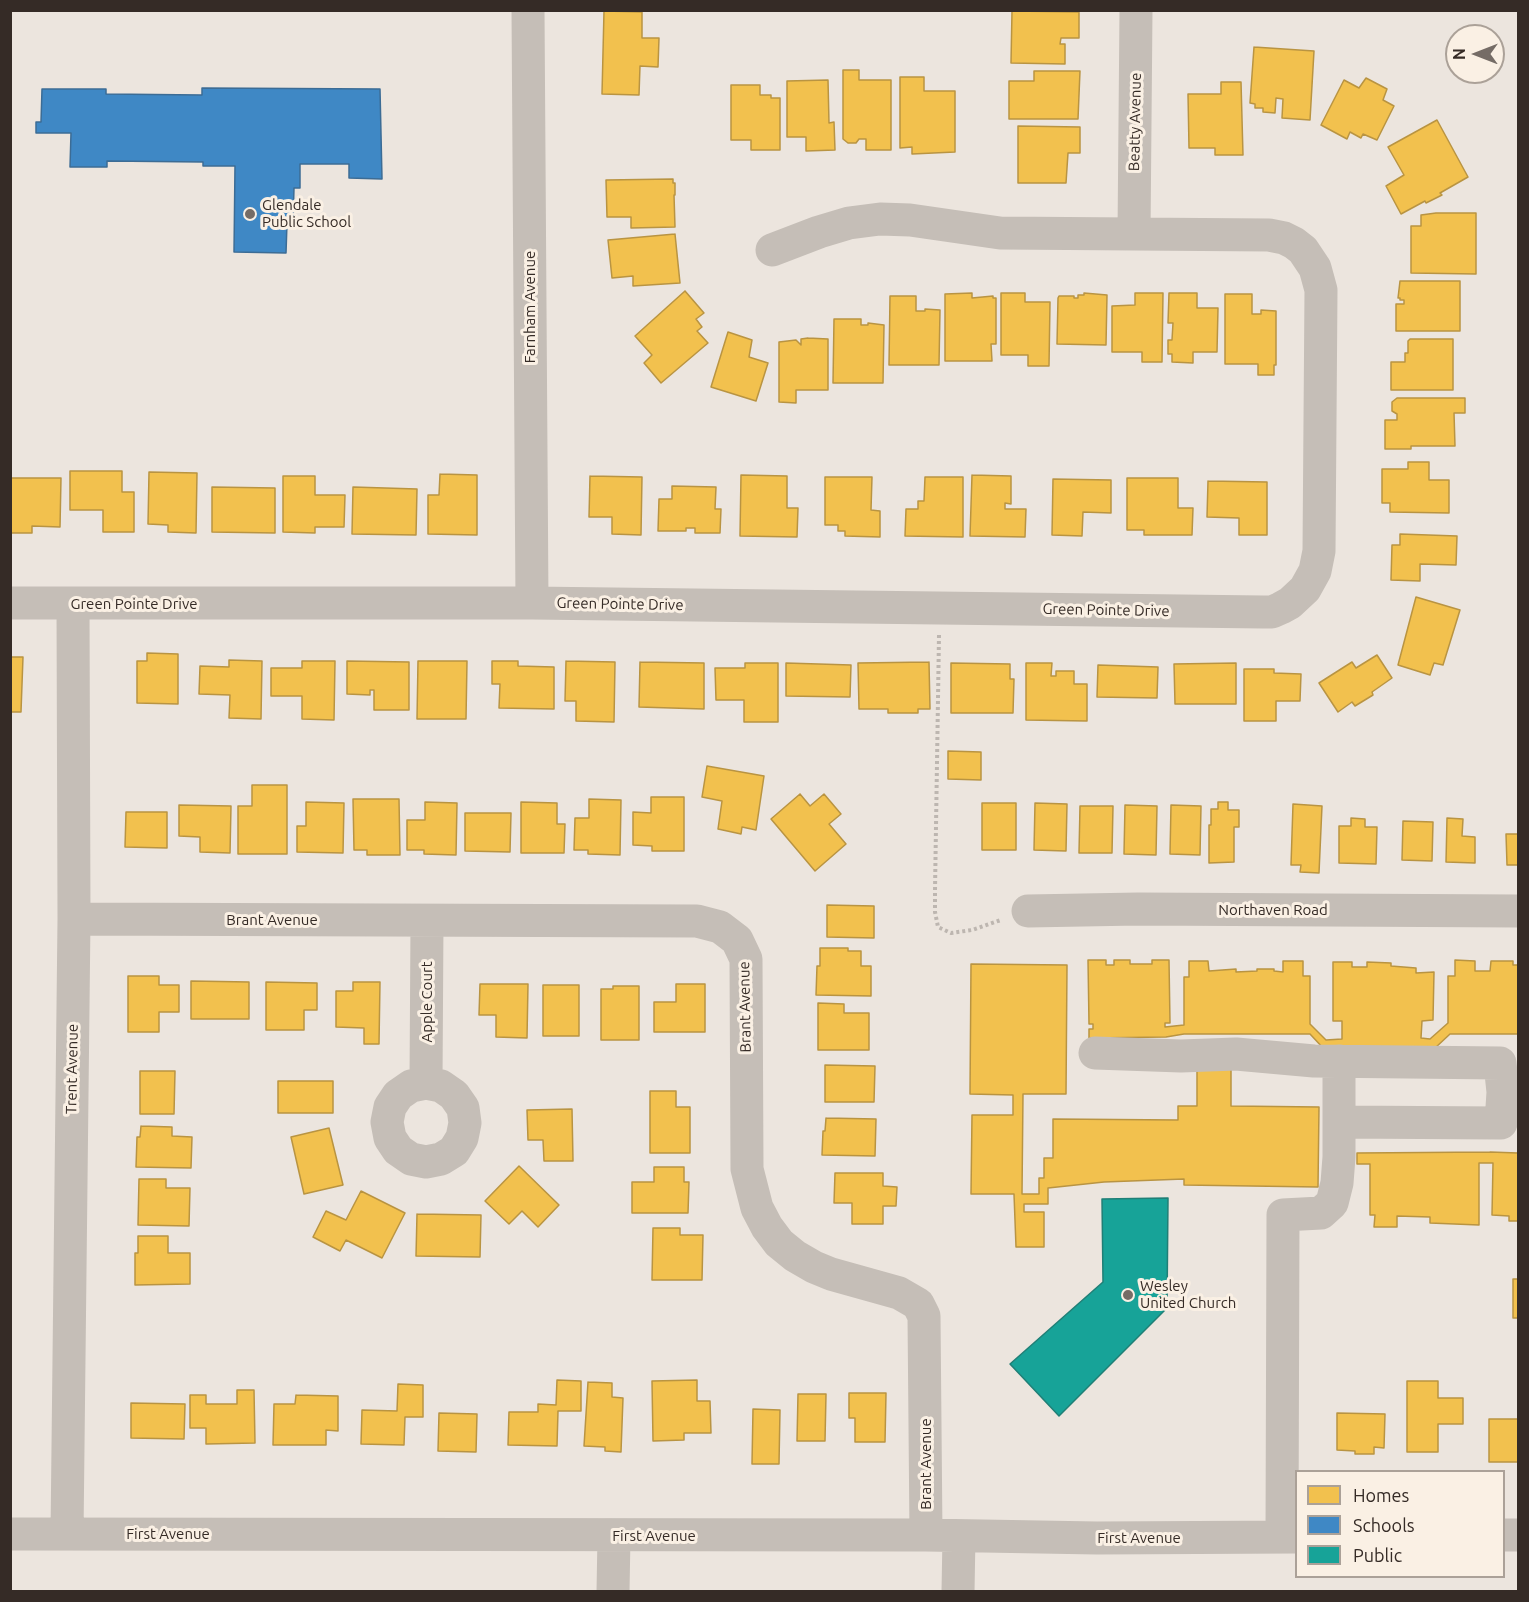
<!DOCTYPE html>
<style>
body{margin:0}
#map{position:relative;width:1529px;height:1602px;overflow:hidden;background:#ece5de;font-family:Ubuntu,sans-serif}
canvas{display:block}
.frame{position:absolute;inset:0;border:12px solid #352b26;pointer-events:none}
.legend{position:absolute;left:1295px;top:1470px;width:210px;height:108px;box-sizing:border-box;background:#faf0e4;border:2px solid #aba198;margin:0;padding:8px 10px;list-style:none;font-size:18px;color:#352b26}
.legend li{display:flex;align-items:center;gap:12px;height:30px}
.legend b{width:30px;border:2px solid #aba198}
.north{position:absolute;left:1445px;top:24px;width:60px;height:60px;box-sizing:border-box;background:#faf0e4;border:2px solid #aba198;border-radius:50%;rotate:270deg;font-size:16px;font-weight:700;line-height:24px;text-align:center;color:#352b26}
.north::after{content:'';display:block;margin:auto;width:21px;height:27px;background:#756c66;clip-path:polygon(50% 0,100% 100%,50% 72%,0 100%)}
</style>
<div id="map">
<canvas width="1529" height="1602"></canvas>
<div class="frame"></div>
<ul class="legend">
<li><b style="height:16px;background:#f2c14e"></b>Homes</li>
<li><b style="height:16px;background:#3f88c5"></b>Schools</li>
<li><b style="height:16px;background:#17a398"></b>Public</li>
</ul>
<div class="north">N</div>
</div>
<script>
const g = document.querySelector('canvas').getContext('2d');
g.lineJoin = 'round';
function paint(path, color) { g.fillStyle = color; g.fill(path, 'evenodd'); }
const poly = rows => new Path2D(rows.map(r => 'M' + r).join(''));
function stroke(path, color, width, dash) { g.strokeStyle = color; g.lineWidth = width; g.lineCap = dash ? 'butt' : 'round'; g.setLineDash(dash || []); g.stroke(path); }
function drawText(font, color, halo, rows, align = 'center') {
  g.font = font + ' Ubuntu,sans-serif'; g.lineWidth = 6; g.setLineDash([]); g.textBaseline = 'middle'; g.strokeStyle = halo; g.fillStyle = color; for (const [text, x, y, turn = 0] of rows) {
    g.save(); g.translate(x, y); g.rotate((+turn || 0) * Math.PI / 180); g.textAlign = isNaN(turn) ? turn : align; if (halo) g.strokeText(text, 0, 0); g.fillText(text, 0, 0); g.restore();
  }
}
const homes = poly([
 [604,11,642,12,642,38,659,38,658,67,640,66,639,95,602,94,604,11],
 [1012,11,1079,12,1079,38,1061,38,1060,44,1065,44,1065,64,1011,63,1012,11],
 [1254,47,1314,51,1310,120,1282,118,1283,99,1276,98,1275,113,1263,112,1263,108,1255,108,1255,104,1250,103,1254,47],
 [843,70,859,70,859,80,891,80,891,150,866,150,866,139,859,139,856,143,848,143,843,139,843,70],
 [1034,71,1080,71,1078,119,1009,119,1009,81,1034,81,1034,71],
 [900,77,924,77,924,91,955,91,955,152,912,154,912,147,900,148,900,77],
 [1366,78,1387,89,1383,100,1394,106,1377,140,1363,134,1361,138,1350,132,1347,139,1321,125,1344,80,1359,88,1366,78],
 [828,80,829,123,834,122,835,150,806,151,806,137,787,137,787,81,828,80],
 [1221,82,1241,82,1243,155,1215,155,1215,148,1189,148,1188,94,1221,94,1221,82],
 [731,85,760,85,760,95,771,95,771,98,780,98,780,150,751,150,751,140,731,140,731,85],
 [1437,120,1468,177,1440,193,1442,195,1426,203,1425,201,1401,214,1386,186,1404,175,1388,147,1437,120],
 [1018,126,1080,127,1080,153,1068,153,1066,183,1018,183,1018,126],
 [673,179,673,183,675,183,675,195,674,195,675,227,631,228,631,217,607,217,606,180,673,179],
 [1436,213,1476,213,1476,274,1411,273,1411,226,1421,226,1421,215,1436,213],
 [675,234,680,283,633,286,633,276,612,278,608,240,675,234],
 [1400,281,1460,281,1460,331,1396,331,1396,304,1404,304,1404,300,1400,300,1400,298,1398,298,1400,281],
 [685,291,704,313,696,319,702,327,697,331,708,343,661,383,644,363,652,355,635,336,685,291],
 [972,293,972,298,993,296,993,298,996,298,996,344,991,344,992,361,945,361,945,294,972,293],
 [1001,293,1025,293,1025,302,1050,302,1049,366,1028,366,1028,355,1001,355,1001,293],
 [1084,293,1107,295,1106,345,1057,344,1058,298,1059,296,1074,296,1074,298,1078,298,1078,295,1084,295,1084,293],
 [1135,293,1163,293,1162,362,1142,362,1142,352,1112,352,1112,306,1135,305,1135,293],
 [1169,293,1197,293,1197,308,1218,308,1217,352,1193,352,1193,363,1172,362,1172,354,1168,354,1168,340,1172,340,1173,323,1168,323,1169,293],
 [1225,294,1252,294,1252,314,1261,314,1261,310,1276,311,1276,365,1274,365,1274,375,1258,375,1258,364,1225,364,1225,294],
 [890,296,916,296,916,311,925,311,925,309,940,310,939,365,889,365,890,296],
 [834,319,861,319,861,325,868,325,868,323,884,325,883,383,833,383,834,319],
 [728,332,752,340,749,357,768,363,756,401,711,387,728,332],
 [808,338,828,339,828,390,796,390,796,403,779,402,779,342,796,340,801,345,801,339,808,338],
 [1410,339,1453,339,1453,390,1391,390,1391,362,1405,362,1405,353,1408,353,1408,341,1410,339],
 [1397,398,1465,398,1465,413,1454,413,1455,446,1411,446,1411,449,1385,449,1385,420,1397,420,1397,414,1392,411,1392,402,1397,398],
 [1408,462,1429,462,1429,480,1449,480,1449,513,1390,512,1390,503,1382,503,1382,469,1408,469,1408,462],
 [70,471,122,471,122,492,134,492,134,532,103,532,103,510,70,510,70,471],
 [149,472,197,473,196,533,168,532,168,525,148,524,149,472],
 [440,474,477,475,477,535,428,534,428,495,439,495,440,474],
 [741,475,787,476,787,508,798,508,797,537,740,536,741,475],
 [972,475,1011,476,1011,504,1005,503,1005,509,1026,509,1025,537,970,536,972,475],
 [283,476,315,476,315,495,345,495,344,527,315,527,315,533,283,532,283,476],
 [590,476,642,477,641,535,612,534,612,517,589,517,590,476],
 [825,477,872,477,871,510,880,511,880,537,845,536,845,531,838,531,838,525,825,525,825,477],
 [925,477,963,477,963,537,905,536,906,509,918,509,918,501,924,501,925,477],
 [10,478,61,478,60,527,32,526,32,533,10,533,10,478],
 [1127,478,1178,478,1178,508,1193,508,1192,535,1144,535,1144,530,1127,530,1127,478],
 [1053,479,1111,480,1111,513,1083,512,1082,536,1052,535,1053,479],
 [1208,481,1267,482,1267,535,1239,535,1239,518,1207,517,1208,481],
 [672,486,716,487,715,509,721,509,720,533,695,533,695,528,686,528,686,531,658,531,659,499,672,499,672,486],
 [212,487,275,488,275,533,212,532,212,487],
 [353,487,417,489,416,535,352,534,353,487],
 [1400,534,1457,536,1456,565,1420,564,1420,581,1391,580,1392,545,1400,545,1400,534],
 [1416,597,1460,610,1443,665,1434,663,1430,675,1398,665,1416,597],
 [147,653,178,654,178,704,137,703,137,661,147,661,147,653],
 [1377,655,1392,678,1372,692,1373,695,1355,706,1352,702,1338,712,1319,683,1352,662,1356,668,1377,655],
 [10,657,23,657,21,712,10,712,10,657],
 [229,660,262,661,261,719,229,718,230,695,199,694,200,666,229,667,229,660],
 [302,661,335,661,334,720,302,719,302,696,271,696,271,668,302,668,302,661],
 [347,661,409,662,409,710,374,710,374,690,370,690,370,695,347,694,347,661],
 [418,661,467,661,466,719,417,719,418,661],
 [492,661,518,661,518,666,554,667,554,709,499,708,500,684,492,684,492,661],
 [566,661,615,662,614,722,576,721,576,701,565,701,566,661],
 [640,662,704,663,704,709,639,707,640,662],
 [929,662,930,709,918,709,918,713,888,713,888,709,859,709,858,663,929,662],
 [745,663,778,663,778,722,744,722,744,700,716,700,715,668,745,668,745,663],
 [786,663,851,665,850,697,786,696,786,663],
 [951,663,1010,664,1010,679,1014,679,1013,713,951,713,951,663],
 [1026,663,1052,663,1051,676,1056,676,1056,671,1074,671,1074,684,1087,684,1087,721,1026,720,1026,663],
 [1236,663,1236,704,1175,704,1174,664,1236,663],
 [1098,665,1158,667,1157,698,1097,697,1098,665],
 [1244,669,1274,669,1274,673,1301,674,1300,701,1276,701,1276,721,1244,721,1244,669],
 [948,751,981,752,981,780,948,779,948,751],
 [707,766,764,776,756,830,742,827,741,834,718,829,722,801,702,797,707,766],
 [252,785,287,785,287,854,238,854,238,806,252,806,252,785],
 [800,794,810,806,824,794,841,814,829,824,846,844,815,871,771,819,800,794],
 [651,797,684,797,684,851,652,851,652,846,633,845,633,812,651,813,651,797],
 [353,799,399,799,400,855,367,855,367,850,354,850,353,799],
 [589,799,621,800,620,855,588,854,588,850,574,850,575,818,589,818,589,799],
 [306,802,344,803,343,853,297,852,297,826,306,826,306,802],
 [425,802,457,803,456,855,424,854,424,850,407,850,407,820,425,820,425,802],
 [521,802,557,803,557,824,565,824,564,853,521,853,521,802],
 [1218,802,1228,802,1228,810,1239,810,1239,827,1234,827,1234,862,1209,863,1209,825,1211,825,1211,809,1218,809,1218,802],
 [982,803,1016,803,1016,850,982,850,982,803],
 [1035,803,1067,804,1066,851,1034,850,1035,803],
 [1293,804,1322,806,1319,873,1300,872,1301,865,1291,865,1293,804],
 [179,805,231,806,230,853,200,852,200,837,179,836,179,805],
 [1125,805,1157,806,1156,855,1124,854,1125,805],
 [1171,805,1201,806,1200,855,1170,854,1171,805],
 [1080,806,1113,806,1112,853,1079,853,1080,806],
 [126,812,167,812,167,848,125,847,126,812],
 [465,813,511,813,510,852,465,851,465,813],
 [1351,818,1365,819,1365,827,1377,827,1376,864,1339,863,1339,826,1351,826,1351,818],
 [1447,818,1463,819,1462,836,1475,837,1475,863,1446,862,1447,818],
 [1403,821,1433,822,1432,861,1402,860,1403,821],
 [1506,834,1518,834,1518,865,1507,865,1506,834],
 [827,905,874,906,874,938,827,937,827,905],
 [820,948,848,948,848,951,861,951,861,966,871,966,871,996,816,995,817,966,820,966,820,948],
 [1088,960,1106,960,1106,965,1114,965,1114,960,1130,960,1130,964,1152,964,1152,960,1169,960,1170,1023,1165,1023,1165,1027,1184,1025,1184,977,1189,977,1189,961,1208,961,1209,971,1236,969,1236,972,1257,971,1257,969,1274,969,1274,971,1283,972,1283,961,1303,961,1303,976,1310,976,1310,1024,1326,1040,1342,1039,1342,1021,1333,1021,1333,962,1352,962,1352,967,1367,967,1367,962,1391,963,1391,966,1416,968,1416,973,1434,972,1433,1020,1422,1021,1421,1038,1430,1039,1448,1023,1448,976,1455,976,1455,960,1475,961,1475,971,1490,971,1491,961,1513,961,1513,965,1518,965,1518,1034,1450,1034,1434,1049,1324,1049,1310,1034,1184,1034,1166,1037,1089,1038,1089,1029,1093,1029,1093,1024,1089,1024,1088,960],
 [971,964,1067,965,1066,1094,1023,1094,1022,1194,1039,1194,1039,1178,1044,1178,1044,1158,1053,1158,1053,1119,1178,1120,1178,1106,1197,1106,1197,1067,1231,1067,1231,1106,1319,1107,1318,1187,1184,1185,1184,1179,1104,1182,1048,1188,1048,1204,1024,1204,1024,1212,1044,1212,1044,1247,1016,1247,1014,1194,971,1194,972,1115,1013,1115,1013,1095,970,1094,971,964],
 [128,976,159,976,159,985,179,985,179,1012,159,1012,159,1032,128,1032,128,976],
 [191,981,249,982,249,1019,191,1019,191,981],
 [266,982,317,983,317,1010,304,1010,304,1030,266,1030,266,982],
 [353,982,380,982,379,1044,364,1044,364,1028,336,1027,336,991,353,991,353,982],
 [480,984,528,984,527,1038,496,1037,496,1015,479,1015,480,984],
 [676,984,705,984,705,1032,654,1032,654,1002,676,1002,676,984],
 [543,985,579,985,579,1036,543,1036,543,985],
 [613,986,639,986,639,1040,601,1040,601,989,613,989,613,986],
 [818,1003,844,1004,844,1013,869,1013,869,1050,818,1050,818,1003],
 [825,1065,875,1066,874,1102,825,1102,825,1065],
 [140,1071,175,1071,174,1114,140,1114,140,1071],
 [278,1081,333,1081,333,1113,278,1113,278,1081],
 [650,1091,676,1091,676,1107,690,1107,690,1153,650,1153,650,1091],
 [572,1109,573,1161,544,1161,543,1140,528,1140,527,1110,572,1109],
 [826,1118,876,1119,875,1156,822,1155,823,1131,825,1131,826,1118],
 [141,1126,172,1127,172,1136,192,1137,191,1168,136,1167,137,1137,140,1137,141,1126],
 [329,1128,343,1185,304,1194,291,1137,329,1128],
 [1490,1152,1518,1153,1518,1221,1509,1221,1509,1216,1492,1215,1493,1163,1479,1163,1479,1225,1430,1223,1430,1217,1397,1216,1397,1227,1374,1227,1375,1215,1370,1215,1370,1164,1357,1164,1357,1153,1490,1152],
 [519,1166,559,1205,538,1227,522,1211,509,1224,485,1201,519,1166],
 [654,1167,684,1167,684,1182,689,1182,688,1213,632,1213,632,1182,654,1182,654,1167],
 [835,1173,883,1173,883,1186,897,1187,896,1206,883,1206,883,1224,852,1224,852,1203,834,1203,835,1173],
 [139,1179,166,1179,166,1188,190,1188,189,1226,138,1225,139,1179],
 [361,1191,405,1213,382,1258,346,1240,340,1251,313,1237,326,1211,346,1220,361,1191],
 [417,1214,481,1215,480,1257,416,1256,417,1214],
 [653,1228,680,1228,680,1235,703,1235,702,1280,652,1280,653,1228],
 [138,1236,168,1236,168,1253,190,1253,190,1284,135,1285,135,1253,138,1253,138,1236],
 [1513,1279,1518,1279,1518,1318,1513,1318,1513,1279],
 [557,1380,581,1381,581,1411,558,1411,557,1446,508,1445,509,1412,538,1412,538,1404,556,1405,557,1380],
 [697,1380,697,1401,710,1401,711,1433,684,1433,684,1440,653,1441,652,1381,697,1380],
 [1407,1381,1438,1381,1438,1398,1463,1398,1463,1424,1438,1424,1438,1452,1407,1452,1407,1381],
 [588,1382,612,1383,612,1397,623,1398,621,1452,605,1451,605,1447,584,1446,588,1382],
 [398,1384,423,1385,423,1417,405,1417,404,1445,361,1444,362,1410,397,1411,398,1384],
 [237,1390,254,1390,255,1443,206,1444,206,1428,190,1428,190,1395,206,1395,206,1404,237,1404,237,1390],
 [849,1393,886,1393,885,1442,855,1442,855,1418,849,1418,849,1393],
 [798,1394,826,1394,825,1441,797,1441,798,1394],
 [296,1395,338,1396,338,1431,326,1430,326,1445,273,1445,274,1404,295,1404,296,1395],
 [131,1403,185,1404,184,1439,131,1438,131,1403],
 [753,1409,780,1410,779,1464,752,1464,753,1409],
 [439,1413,477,1414,476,1452,438,1451,439,1413],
 [1337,1413,1385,1414,1384,1448,1374,1447,1374,1454,1355,1454,1355,1451,1337,1450,1337,1413],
 [1489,1419,1518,1419,1518,1462,1489,1462,1489,1419]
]);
const schools = poly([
 [202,88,380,89,382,179,349,178,349,164,300,164,300,188,294,188,293,223,287,223,286,253,234,252,235,166,203,166,203,162,107,161,107,167,70,167,71,133,36,133,36,122,41,122,42,89,106,89,106,94,202,95,202,88]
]);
const public = poly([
 [1168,1198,1167,1308,1059,1416,1010,1364,1103,1282,1102,1199,1168,1198]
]);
const path = poly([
 [939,635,935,890,935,912,938,927,951,933,972,930,1001,920]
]);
const minor = poly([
 [528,10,532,603],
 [1134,234,1136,10],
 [10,603,532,603,1263,612,1272,612,1281,608,1290,603,1305,589,1315,571,1319,551,1321,290,1315,268,1303,250,1294,243,1284,238,1269,235,1000,233,910,220,880,219,849,223,819,232,772,250],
 [1028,911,1138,909,1518,911],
 [74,919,697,921,720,927,737,940,746,959,747,1169,757,1208,767,1227,779,1243,795,1256,814,1267,831,1274,899,1293,918,1304,924,1316,926,1535],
 [1095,1053,1181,1056,1236,1054,1314,1061,1500,1063,1503,1092,1501,1123,1340,1122],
 [426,1083,411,1086,398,1095,390,1107,387,1122,390,1138,398,1150,411,1159,426,1162,441,1159,454,1151,462,1138,465,1123,463,1108,454,1095,441,1086,426,1083,427,921],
 [10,1534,926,1535,1097,1538,1296,1537],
 [67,1534,74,919,73,604],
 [1504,1535,1518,1535],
 [1282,1537,1283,1215,1321,1213,1332,1203,1337,1183,1339,1157,1339,1061],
 [613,1592,614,1536],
 [958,1592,959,1536]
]);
const markers = [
 [250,214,6,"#756c66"],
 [1128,1295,6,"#756c66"]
];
const streetNames = [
 ["Beatty Avenue",1135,122,-89],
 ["Farnham Avenue",530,307,-90],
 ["Green Pointe Drive",134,604],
 ["Green Pointe Drive",620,604,1],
 ["Green Pointe Drive",1106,610,1],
 ["Northaven Road",1273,910],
 ["Brant Avenue",272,920],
 ["Apple Court",427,1002,-90],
 ["Brant Avenue",745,1007,-91],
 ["Trent Avenue",72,1069,-89],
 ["Brant Avenue",926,1464,-90],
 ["First Avenue",168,1534],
 ["First Avenue",654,1536],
 ["First Avenue",1139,1538]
];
const poiNames = [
 ["Glendale",262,205],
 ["Public School",262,222],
 ["Wesley",1140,1286],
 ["United Church",1140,1303]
];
paint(homes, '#f2c14e');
stroke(homes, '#b99442', 1.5);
paint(schools, '#3f88c5');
stroke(schools, '#3c6c95', 1.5);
paint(public, '#17a398');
stroke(public, '#207f76', 1.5);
stroke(path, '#bdb6b0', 4, [3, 3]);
stroke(minor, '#c5beb7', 33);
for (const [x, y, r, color] of markers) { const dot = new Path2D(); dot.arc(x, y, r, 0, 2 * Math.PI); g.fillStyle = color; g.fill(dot); stroke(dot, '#faf0e4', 2); }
drawText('15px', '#352b26', '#faf0e4', streetNames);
drawText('15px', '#352b26', '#faf0e4', poiNames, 'left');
</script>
